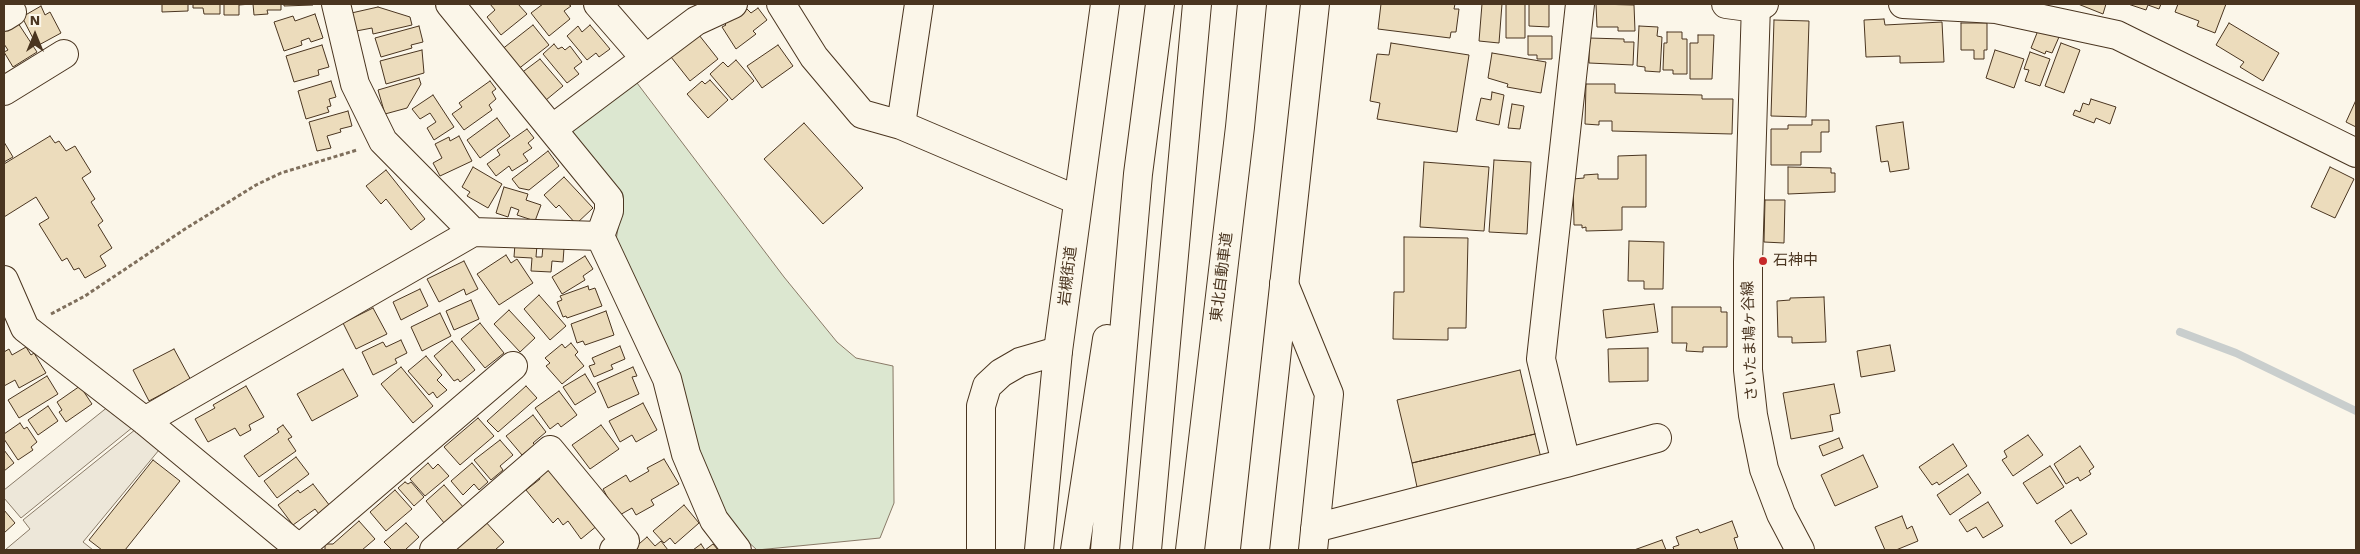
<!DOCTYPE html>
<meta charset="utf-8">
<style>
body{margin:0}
#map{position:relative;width:2360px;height:554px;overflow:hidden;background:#fbf6e9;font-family:"Work Sans",sans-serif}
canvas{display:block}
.frame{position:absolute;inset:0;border:5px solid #4a3520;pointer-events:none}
.north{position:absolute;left:10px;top:10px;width:50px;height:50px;-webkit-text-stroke:4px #fbf6e9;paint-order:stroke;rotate:0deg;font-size:14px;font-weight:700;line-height:20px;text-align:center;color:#4a3520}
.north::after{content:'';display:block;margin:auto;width:18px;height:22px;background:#4a3520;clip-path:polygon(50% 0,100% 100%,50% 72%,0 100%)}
</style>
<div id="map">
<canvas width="2360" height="554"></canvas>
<div class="frame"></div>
<div class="north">N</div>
</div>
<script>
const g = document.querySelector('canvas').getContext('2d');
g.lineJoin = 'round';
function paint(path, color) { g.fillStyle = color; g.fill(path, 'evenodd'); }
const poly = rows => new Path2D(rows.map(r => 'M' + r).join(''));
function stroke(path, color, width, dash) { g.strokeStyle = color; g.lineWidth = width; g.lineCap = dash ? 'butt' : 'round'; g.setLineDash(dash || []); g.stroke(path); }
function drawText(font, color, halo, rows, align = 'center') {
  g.font = font + ' "Work Sans","Noto Sans JP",sans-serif'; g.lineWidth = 4; g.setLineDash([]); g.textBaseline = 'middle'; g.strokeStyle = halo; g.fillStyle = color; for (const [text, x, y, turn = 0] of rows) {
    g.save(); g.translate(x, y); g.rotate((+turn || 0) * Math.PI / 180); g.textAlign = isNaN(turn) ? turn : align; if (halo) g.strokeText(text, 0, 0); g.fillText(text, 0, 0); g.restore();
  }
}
const green = poly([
 [634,79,784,277,837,342,856,358,893,366,894,503,880,538,757,550,733,528,710,482,676,376,616,240,623,199,572,135,574,122,634,79]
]);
const parking = poly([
 [109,406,133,427,21,518,4,498,4,490,109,406],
 [136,429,159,450,83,542,93,550,5,550,30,529,23,520,136,429]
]);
const stream = poly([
 [2180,332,2236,353,2356,411]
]);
const building = poly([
 [162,4,188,4,188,11,162,12,162,4],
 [193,4,220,4,220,14,204,14,203,8,193,8,193,4],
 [224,4,251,4,239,5,239,15,224,15,224,4],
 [253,4,281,4,281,10,267,10,268,14,254,15,253,4],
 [284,4,313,4,313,5,284,6,284,4],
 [490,4,518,4,527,14,501,35,487,17,495,10,490,4],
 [543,4,568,4,571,6,564,11,570,19,549,36,531,13,543,4],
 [1381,4,1455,4,1454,9,1459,9,1456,32,1451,32,1450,38,1378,29,1381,4],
 [1482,4,1502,4,1499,43,1479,41,1482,4],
 [1506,4,1525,4,1525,38,1506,38,1506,4],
 [1529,4,1549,4,1549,27,1529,26,1529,4],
 [1596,4,1634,5,1635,31,1618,31,1618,27,1597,27,1596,4],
 [2078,4,2106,4,2103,14,2078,4],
 [2128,4,2161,4,2159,9,2148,5,2146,10,2128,4],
 [2178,4,2226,4,2215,33,2197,26,2199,21,2175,12,2178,4],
 [41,6,45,15,50,12,61,33,37,46,22,17,41,6],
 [378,7,410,17,412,25,373,34,372,28,351,32,347,14,378,7],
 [758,8,767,20,753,31,756,34,736,49,722,27,726,25,723,22,747,9,751,13,758,8],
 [315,14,323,38,311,42,309,38,301,41,302,45,284,51,274,22,293,16,295,21,315,14],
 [1884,19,1885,25,1942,22,1944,62,1900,63,1900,56,1866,57,1864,20,1884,19],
 [16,20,37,52,13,67,4,52,8,50,4,44,4,28,16,20],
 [1774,20,1809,21,1806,117,1771,116,1774,20],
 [1961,23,1987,23,1987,50,1984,50,1984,59,1974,59,1974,50,1961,50,1961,23],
 [2229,23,2279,53,2263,81,2240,67,2244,62,2216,45,2229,23],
 [533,25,549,45,517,70,501,50,533,25],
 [590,25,610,49,599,57,596,53,587,60,567,36,578,26,582,32,590,25],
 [419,26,423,42,411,45,412,48,381,57,375,38,419,26],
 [1639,26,1658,27,1657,36,1662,37,1660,72,1645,71,1645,67,1637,66,1639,26],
 [2039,28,2059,37,2052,53,2046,51,2045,54,2031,48,2039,28],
 [1667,32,1682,32,1682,39,1687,39,1687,74,1673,74,1673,70,1663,70,1664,43,1667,43,1667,32],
 [699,35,718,59,690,81,671,57,699,35],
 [1698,35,1714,35,1712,79,1690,79,1690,43,1698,43,1698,35],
 [1528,36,1552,36,1552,59,1537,59,1537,55,1528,55,1528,36],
 [1589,38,1624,39,1624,42,1634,42,1633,65,1589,63,1589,38],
 [1391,43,1469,55,1457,132,1377,119,1380,103,1370,101,1377,54,1389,55,1391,43],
 [2061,43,2080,50,2064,93,2045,86,2061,43],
 [554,44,558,49,562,47,565,50,570,46,582,62,574,68,579,74,567,83,543,54,554,44],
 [322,45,329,67,318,70,319,75,294,82,286,56,322,45],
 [778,45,793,66,762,88,747,66,778,45],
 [422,50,424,73,386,84,380,61,422,50],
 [1995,50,2024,59,2014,88,1986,78,1995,50],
 [2030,52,2050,59,2040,86,2025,81,2029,70,2024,69,2030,52],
 [1492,53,1546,62,1541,93,1507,87,1508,84,1488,78,1492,53],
 [540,59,563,86,546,100,520,74,540,59],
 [736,60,754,81,732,100,710,74,723,62,728,67,736,60],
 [419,78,421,84,407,108,385,114,378,90,419,78],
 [710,80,728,100,708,118,687,94,702,81,705,84,710,80],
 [331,81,336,97,329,99,331,106,327,107,329,112,306,119,298,91,331,81],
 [490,81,496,89,492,92,496,99,489,105,492,110,464,130,452,114,462,107,459,103,490,81],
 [1586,84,1615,84,1615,93,1702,95,1702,99,1733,99,1732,134,1612,131,1612,121,1599,121,1599,125,1585,124,1586,84],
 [1492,92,1504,95,1499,125,1476,120,1481,98,1491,100,1492,92],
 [433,95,454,127,434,140,427,128,436,122,430,113,420,119,412,109,433,95],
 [2091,99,2116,107,2110,124,2096,118,2094,123,2073,115,2075,110,2080,112,2083,103,2089,105,2091,99],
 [2356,100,2356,127,2346,122,2356,100],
 [1512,104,1524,106,1520,129,1508,128,1512,104],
 [348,111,352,126,340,129,341,132,327,136,331,148,317,151,309,122,348,111],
 [497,118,510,136,480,158,467,140,497,118],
 [1812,120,1829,120,1829,132,1821,132,1821,152,1801,152,1801,165,1771,165,1771,129,1788,129,1788,125,1812,125,1812,120],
 [1903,122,1909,169,1890,172,1888,161,1881,162,1876,126,1903,122],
 [804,123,863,188,823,224,764,159,804,123],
 [527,129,534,138,528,143,532,148,523,154,528,161,512,171,509,166,496,176,487,164,500,155,497,150,527,129],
 [50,136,55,143,59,141,66,151,75,146,91,172,82,178,95,199,91,202,103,221,98,225,112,248,100,256,106,266,85,278,79,268,74,270,67,258,62,261,39,224,49,218,36,197,4,217,4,164,50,136],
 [459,136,472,161,440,176,433,163,442,158,435,144,449,137,450,141,459,136],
 [4,142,13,157,4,162,4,142],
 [548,151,559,166,529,190,519,188,512,179,548,151],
 [1646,155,1646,207,1622,207,1622,230,1586,231,1586,227,1582,228,1582,225,1574,225,1573,179,1584,178,1584,175,1598,174,1598,179,1618,179,1618,156,1646,155],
 [1494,160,1531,162,1527,234,1489,232,1494,160],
 [1424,162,1489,167,1484,231,1420,227,1424,162],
 [473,167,502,184,488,208,467,196,470,192,462,187,473,167],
 [1788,167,1831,168,1831,173,1835,173,1835,192,1788,194,1788,167],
 [2330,167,2354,179,2335,218,2311,207,2330,167],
 [386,170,425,219,411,230,386,199,381,204,366,186,386,170],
 [564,177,593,208,576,224,559,205,556,208,544,195,564,177],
 [504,187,528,194,526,200,541,205,535,221,517,215,519,210,511,207,508,217,496,213,504,187],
 [1765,200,1785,200,1784,243,1764,242,1765,200],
 [1404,237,1468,238,1466,328,1448,328,1448,340,1393,339,1394,292,1404,292,1404,237],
 [1629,241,1664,242,1663,289,1644,289,1644,281,1628,281,1629,241],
 [515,244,537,245,536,257,542,257,543,246,564,248,563,262,552,261,551,272,531,271,532,258,514,257,515,244],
 [506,255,511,263,517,259,533,283,499,305,477,274,506,255],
 [585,256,593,269,583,276,585,280,562,294,552,277,585,256],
 [464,261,478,289,466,295,464,289,439,302,427,279,464,261],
 [588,286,589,290,595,288,602,306,567,318,566,316,563,317,557,302,562,300,560,296,588,286],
 [420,289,428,306,401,320,393,302,420,289],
 [539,295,566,326,550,340,524,309,539,295],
 [1824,297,1826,342,1792,343,1792,337,1778,337,1777,301,1790,300,1790,298,1824,297],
 [471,300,479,319,454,330,446,311,471,300],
 [1654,304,1658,332,1606,338,1603,310,1654,304],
 [1672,307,1721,307,1721,312,1727,312,1727,347,1703,347,1703,352,1686,351,1687,343,1672,343,1672,307],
 [373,308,387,334,356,349,343,323,373,308],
 [509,310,535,338,520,352,494,324,509,310],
 [606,311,614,335,585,345,583,341,577,343,571,324,606,311],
 [440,313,451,336,422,351,411,327,440,313],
 [480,323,504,353,485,368,461,339,480,323],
 [401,340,407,353,395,359,397,363,373,375,362,352,383,342,386,347,401,340],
 [452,341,475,370,460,382,458,379,454,381,434,356,452,341],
 [571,343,578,352,575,355,584,366,562,384,546,366,550,363,545,358,562,344,565,348,571,343],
 [1890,345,1895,371,1861,377,1857,351,1890,345],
 [620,346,625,359,611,365,613,369,594,377,589,366,595,364,592,358,620,346],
 [26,347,31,355,34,353,46,373,19,388,15,380,4,386,4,352,9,349,12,355,26,347],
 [1648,348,1648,381,1609,382,1608,349,1648,348],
 [174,349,193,384,178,392,175,387,149,401,133,370,174,349],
 [426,356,442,375,437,380,447,390,437,398,433,392,429,395,408,371,426,356],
 [401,367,433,406,413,423,381,384,401,367],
 [633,367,637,376,632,377,639,394,608,408,597,383,633,367],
 [343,369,358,396,312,421,297,394,343,369],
 [1520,370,1535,434,1412,463,1397,400,1520,370],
 [585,374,596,392,575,405,563,387,585,374],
 [47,376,58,394,19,418,8,400,47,376],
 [1834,384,1840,413,1830,415,1833,431,1791,439,1783,393,1834,384],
 [80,386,92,404,66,422,59,412,62,410,57,402,80,386],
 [246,386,264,417,249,425,251,430,240,436,235,428,208,442,195,419,215,408,213,405,246,386],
 [526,386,537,398,498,432,487,421,526,386],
 [559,391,577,415,561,427,558,423,550,429,535,408,559,391],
 [643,403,657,430,636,442,632,435,620,442,609,421,643,403],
 [48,406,58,421,38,435,28,420,48,406],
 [533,415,546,432,533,443,535,445,522,455,506,436,533,415],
 [478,418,494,436,460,465,444,447,478,418],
 [20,423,24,429,27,427,37,442,31,447,33,450,18,460,4,439,4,434,20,423],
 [283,425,292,437,288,439,296,451,259,477,244,456,279,432,277,429,283,425],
 [601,425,619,449,590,469,572,445,601,425],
 [1535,434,1541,458,1417,487,1412,463,1535,434],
 [2028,435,2043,455,2013,476,2002,460,2007,457,2004,451,2028,435],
 [1839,438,1843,448,1823,456,1819,446,1839,438],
 [500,440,513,455,500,466,503,470,491,480,474,460,500,440],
 [1953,444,1967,466,1939,485,1937,482,1932,485,1919,467,1953,444],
 [2080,446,2094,467,2089,471,2091,474,2080,481,2078,477,2066,484,2054,464,2080,446],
 [4,450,14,463,4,471,4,450],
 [1863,455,1878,487,1835,506,1821,475,1863,455],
 [296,457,309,474,277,498,264,481,296,457],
 [664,459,679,484,651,500,654,505,636,515,632,508,618,516,603,489,626,475,630,482,649,471,647,468,664,459],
 [153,460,180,481,125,550,102,550,89,540,153,460],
 [428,463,433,469,438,464,449,476,425,496,410,479,428,463],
 [472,463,488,482,479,490,474,484,463,495,451,481,472,463],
 [550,466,598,525,581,539,568,521,563,525,558,518,553,523,526,490,540,479,538,476,550,466],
 [2050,466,2064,487,2037,504,2023,483,2050,466],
 [1968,474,1981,493,1950,515,1937,495,1968,474],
 [405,482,408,484,411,482,424,497,414,506,398,488,405,482],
 [313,484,330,506,319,514,315,509,293,525,278,505,298,490,300,493,313,484],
 [444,485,464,508,445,524,426,501,444,485],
 [395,490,412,509,386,531,370,512,395,490],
 [1988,502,2003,526,1983,538,1976,527,1967,532,1959,520,1988,502],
 [684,505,699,523,675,544,670,538,664,543,653,531,684,505],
 [4,510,15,523,4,533,4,510],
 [2071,510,2087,534,2071,544,2055,521,2071,510],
 [1902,516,1907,529,1912,526,1918,541,1896,550,1885,550,1875,527,1902,516],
 [484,520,504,542,495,550,458,550,454,546,484,520],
 [359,521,375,539,362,550,325,550,325,544,333,544,359,521],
 [1732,521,1738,537,1734,538,1738,550,1674,550,1673,547,1679,545,1676,537,1698,529,1700,533,1732,521],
 [406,523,419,537,405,550,392,550,384,542,406,523],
 [647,537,655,546,661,541,668,550,632,550,647,537],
 [1662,540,1666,550,1634,550,1662,540],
 [701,544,705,550,713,544,718,550,693,550,701,544]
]);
const path = poly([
 [51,314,85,296,185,229,256,185,281,173,357,150]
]);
const minor = poly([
 [336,4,355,84,383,141,473,232],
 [450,4,609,199,609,211,600,236],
 [598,4,645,58],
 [781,4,814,57,862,114,901,125],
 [919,4,901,125,1077,200],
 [1726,4,1756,8,1764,4],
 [1903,4,1996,9,2117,35,2356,153],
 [4,17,12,12],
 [4,91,64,54],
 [552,129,696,21,733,4],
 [4,280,25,328,145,421,301,550],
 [1284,284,1329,394,1313,550],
 [145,421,473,232,600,236,667,379,686,454,714,520,737,550],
 [1566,463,1657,438],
 [1315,528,1566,463,1541,359,1580,4],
 [299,549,513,366],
 [434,550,550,450,625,541,614,550],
 [981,550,981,406,987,386,1001,373,1020,362,1058,351]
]);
const major = poly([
 [1756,4,1748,262,1748,370,1753,415,1764,469,1781,514,1800,550]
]);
const highway = poly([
 [1039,550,1058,351,1105,4],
 [1075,550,1107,339],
 [1105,550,1138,174,1160,4],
 [1147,550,1197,4],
 [1190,550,1240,127,1252,4],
 [1255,550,1315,4]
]);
const markers = [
 [1763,261,5,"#c62828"]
];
const poiNames = [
 ["石神中",1773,261]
];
const streetNames = [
 ["岩槻街道",1068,276,-83],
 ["東北自動車道",1222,277,-83],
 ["さいたま鳩ヶ谷線",1750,341,-92]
];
paint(green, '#dce7d0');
stroke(green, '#887966', 1);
paint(parking, '#ede7d9');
stroke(parking, '#887966', 1);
stroke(stream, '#c9cecd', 8);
paint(building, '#ecdcbc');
stroke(building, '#4a3520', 1);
stroke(minor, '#4a3520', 30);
stroke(major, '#4a3520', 30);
stroke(highway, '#4a3520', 30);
stroke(path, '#7f6f5c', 3, [4, 2.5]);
stroke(minor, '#fbf6e9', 28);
stroke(major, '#fbf6e9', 28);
stroke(highway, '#fbf6e9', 28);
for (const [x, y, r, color] of markers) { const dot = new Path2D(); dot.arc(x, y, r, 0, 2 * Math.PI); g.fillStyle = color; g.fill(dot); stroke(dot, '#fbf6e9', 2); }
drawText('15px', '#4a3520', '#fbf6e9', poiNames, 'left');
drawText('15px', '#4a3520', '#fbf6e9', streetNames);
</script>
